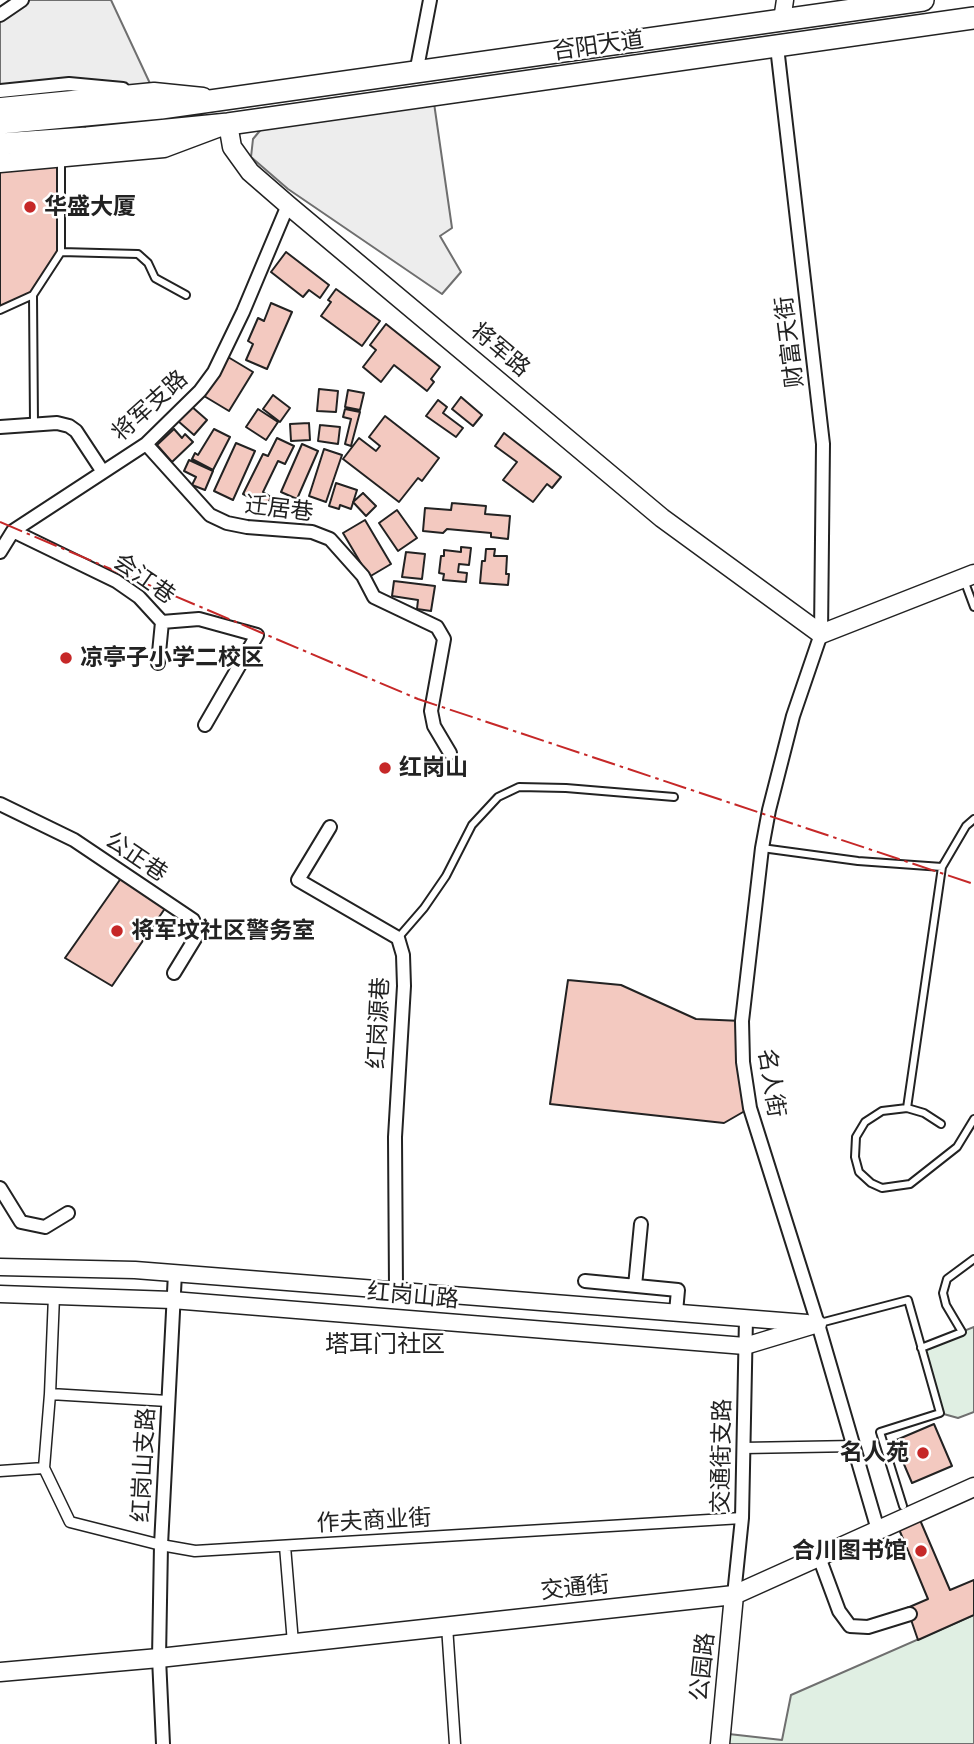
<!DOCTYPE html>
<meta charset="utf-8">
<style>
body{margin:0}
canvas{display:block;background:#fff}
</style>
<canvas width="974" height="1744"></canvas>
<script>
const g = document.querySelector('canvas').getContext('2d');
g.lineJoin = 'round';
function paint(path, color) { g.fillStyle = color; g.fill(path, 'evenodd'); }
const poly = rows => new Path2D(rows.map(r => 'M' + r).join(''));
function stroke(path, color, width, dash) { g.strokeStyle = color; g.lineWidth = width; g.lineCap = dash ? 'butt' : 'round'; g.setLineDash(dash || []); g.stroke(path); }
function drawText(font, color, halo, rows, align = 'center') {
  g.font = font + ' Quicksand,"Noto Sans SC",sans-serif'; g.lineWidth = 5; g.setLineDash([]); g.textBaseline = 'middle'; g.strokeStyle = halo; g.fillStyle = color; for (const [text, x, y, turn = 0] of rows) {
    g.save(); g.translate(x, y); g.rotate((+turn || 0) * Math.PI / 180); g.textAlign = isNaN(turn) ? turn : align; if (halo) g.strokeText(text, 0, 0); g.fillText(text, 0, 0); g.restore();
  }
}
const green = poly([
 [974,1327,974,1412,958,1418,940,1413,921,1348,974,1327],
 [974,1615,974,1744,720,1744,720,1733,782,1740,791,1695,974,1615]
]);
const parking = poly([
 [22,0,111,0,154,92,69,84,0,91,0,15,22,0],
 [434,103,452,228,440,236,461,272,442,294,288,189,251,157,253,139,263,127,434,103]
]);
const building = poly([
 [61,157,61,252,33,295,0,310,0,163,61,157],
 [286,252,329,285,320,298,309,290,303,297,271,272,286,252],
 [336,289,380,321,362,346,321,316,331,302,328,300,336,289],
 [271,303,292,312,267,369,246,360,253,344,248,341,258,318,264,321,271,303],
 [386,324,440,367,431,379,434,382,427,391,394,365,381,382,363,367,376,350,370,345,386,324],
 [228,357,253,372,229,411,204,396,228,357],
 [319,389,338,391,336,412,317,411,319,389],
 [348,390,364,393,360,410,345,407,348,390],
 [273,395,290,408,280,422,263,409,273,395],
 [461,397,482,415,473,426,452,409,461,397],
 [438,400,447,407,443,413,463,428,456,437,426,416,438,400],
 [191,406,207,420,194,435,178,421,191,406],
 [258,409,278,422,266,440,246,427,258,409],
 [345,409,360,412,351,446,345,444,351,419,343,417,345,409],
 [385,416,439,458,422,481,418,478,399,502,343,459,359,438,376,451,380,446,369,437,385,416],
 [309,423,310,440,291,441,290,424,309,423],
 [320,425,340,427,338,444,318,441,320,425],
 [174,429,182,438,185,434,193,442,172,462,157,445,174,429],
 [214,429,230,437,213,470,192,459,195,453,198,455,214,429],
 [504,433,561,477,552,488,547,484,533,502,503,480,517,462,495,446,504,433],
 [277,438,294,446,285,464,278,461,263,492,271,497,267,506,243,494,263,454,268,456,277,438],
 [236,443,255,451,233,500,214,491,236,443],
 [302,444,318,451,297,499,281,492,302,444],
 [324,449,342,455,326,502,309,496,324,449],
 [189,460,213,471,205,490,192,485,196,477,184,471,189,460],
 [336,483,357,490,351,509,340,505,339,509,329,506,336,483],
 [363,493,376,506,366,516,353,502,363,493],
 [452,503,486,506,485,514,510,516,508,539,491,537,491,533,447,529,443,533,423,531,425,508,451,510,452,503],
 [397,510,417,538,398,551,379,523,397,510],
 [365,520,391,564,369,577,343,533,365,520],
 [461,547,471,548,469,565,459,564,458,572,467,573,466,582,443,580,444,574,439,573,441,556,444,556,444,550,461,552,461,547],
 [486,549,495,549,494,556,507,556,506,574,509,574,508,585,480,583,482,561,485,561,486,549],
 [406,552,425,554,422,579,402,577,406,552],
 [394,581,435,586,431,611,417,609,418,600,392,596,394,581],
 [124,874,168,904,112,986,65,958,124,874],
 [568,980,621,985,696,1019,742,1021,750,1108,724,1123,550,1104,568,980],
 [934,1424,952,1466,912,1483,894,1441,934,1424],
 [917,1513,950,1590,974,1580,974,1615,918,1640,907,1608,928,1599,896,1522,917,1513]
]);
const service = poly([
 [61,252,138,254,148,263,155,278,186,295],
 [33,295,34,424],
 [0,310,33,295,61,252,61,160],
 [964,580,974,607],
 [762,848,858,861,942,867],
 [398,938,424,908,446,876,472,825,498,797,519,787,566,788,674,797],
 [907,1108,942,867,966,826,974,819],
 [941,1124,924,1113,907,1108,882,1111,865,1122,856,1137,855,1157,859,1172,871,1183,882,1188,910,1184,957,1147,974,1119],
 [820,1323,908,1300,940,1413,880,1432,903,1506],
 [921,1348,962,1332,946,1305,943,1293,947,1279,974,1259]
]);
const pedestrian = poly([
 [50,1394,54,1296],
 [743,1448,855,1446],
 [44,1468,70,1522,161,1545,195,1551,742,1518],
 [0,1471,44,1468,50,1394,168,1401],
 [285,1546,293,1643],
 [447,1626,455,1744]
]);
const minor = poly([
 [0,15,22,0],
 [777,47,823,444,821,634,793,716,769,810,762,848,742,1021,743,1062,750,1108,818,1324,878,1530],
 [416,73,430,0],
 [0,91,69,84,123,89],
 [0,427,57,423,69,426,76,431,103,472],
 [146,444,210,515,227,523,247,527,312,532,330,539,363,576,374,597,437,627,444,639,431,711,434,726,450,753],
 [13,531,116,581,139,597,162,622,199,619,257,635,205,725],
 [0,552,13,531,146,444,200,391,214,372,243,312,288,205],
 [158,663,162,622],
 [0,804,74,840,193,920,199,932,174,973],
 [330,827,298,880,398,938,403,955,404,986,395,1137,396,1289],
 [0,1188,21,1222,45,1227,68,1213],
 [585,1281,678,1290,676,1312],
 [635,1286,641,1224],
 [819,1557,839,1611,850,1626,868,1627,910,1614],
 [734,1595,742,1518,746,1318],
 [163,1744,159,1658,161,1545,175,1273]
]);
const tertiary = poly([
 [782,20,785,0],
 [0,1267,135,1270,807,1323],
 [0,1294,172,1300,745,1346,818,1324]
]);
const secondary = poly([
 [0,107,154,92,203,97],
 [0,163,164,148,228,124,232,147,250,172,288,205,662,518,821,634,974,574],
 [0,1672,159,1658,734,1595,974,1487],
 [720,1744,734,1595]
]);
const trunk = poly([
 [0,123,161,108,923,0],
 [0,144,87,138,228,124,974,18]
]);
const power = poly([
 [0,522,418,699,974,884]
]);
const markers = [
 [30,207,7,"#c62828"],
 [66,658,7,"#c62828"],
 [385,768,7,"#c62828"],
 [117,931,7,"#c62828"],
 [923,1453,7,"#c62828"],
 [921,1551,7,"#c62828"]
];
const streetNames = [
 ["合阳大道",598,46,-8],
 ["财富天街",790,342,-97],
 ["将军路",500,350,40],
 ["将军支路",150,406,-42],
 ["迁居巷",279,509,7],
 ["会江巷",144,579,35],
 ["公正巷",136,857,34],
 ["红岗源巷",379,1023,-87],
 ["名人街",771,1083,81],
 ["红岗山路",413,1296,5],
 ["交通街支路",722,1456,-89],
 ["红岗山支路",144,1465,-87],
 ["作夫商业街",374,1521,-3],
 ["交通街",575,1588,-6],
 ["公园路",703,1667,-84]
];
const poiNames = [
 ["华盛大厦",44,207],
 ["凉亭子小学二校区",80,658],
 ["红岗山",399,768],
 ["将军坟社区警务室",131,931],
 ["名人苑",909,1453,"right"],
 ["合川图书馆",907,1551,"right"]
];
const neighbourhoodNames = [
 ["塔耳门社区",385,1345]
];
paint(green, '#e0efe3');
stroke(green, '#6f6f6f', 2);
paint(parking, '#ededed');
stroke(parking, '#6f6f6f', 2);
paint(building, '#f3c9c0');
stroke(building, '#222', 2);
stroke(service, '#222', 10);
stroke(pedestrian, '#222', 13);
stroke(minor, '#222', 16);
stroke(tertiary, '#222', 19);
stroke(secondary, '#222', 21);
stroke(trunk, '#222', 24);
stroke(service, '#fff', 6);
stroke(pedestrian, '#fff', 10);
stroke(minor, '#fff', 12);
stroke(tertiary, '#fff', 16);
stroke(secondary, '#fff', 18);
stroke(trunk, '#fff', 21);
stroke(power, '#c62828', 2, [24, 5, 3.5, 5]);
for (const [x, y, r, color] of markers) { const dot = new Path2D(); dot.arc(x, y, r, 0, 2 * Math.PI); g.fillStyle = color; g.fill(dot); stroke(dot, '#fff', 2.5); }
drawText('23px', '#222', '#fff', streetNames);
drawText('bold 23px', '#222', '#fff', poiNames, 'left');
drawText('24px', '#222', '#fff', neighbourhoodNames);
</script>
